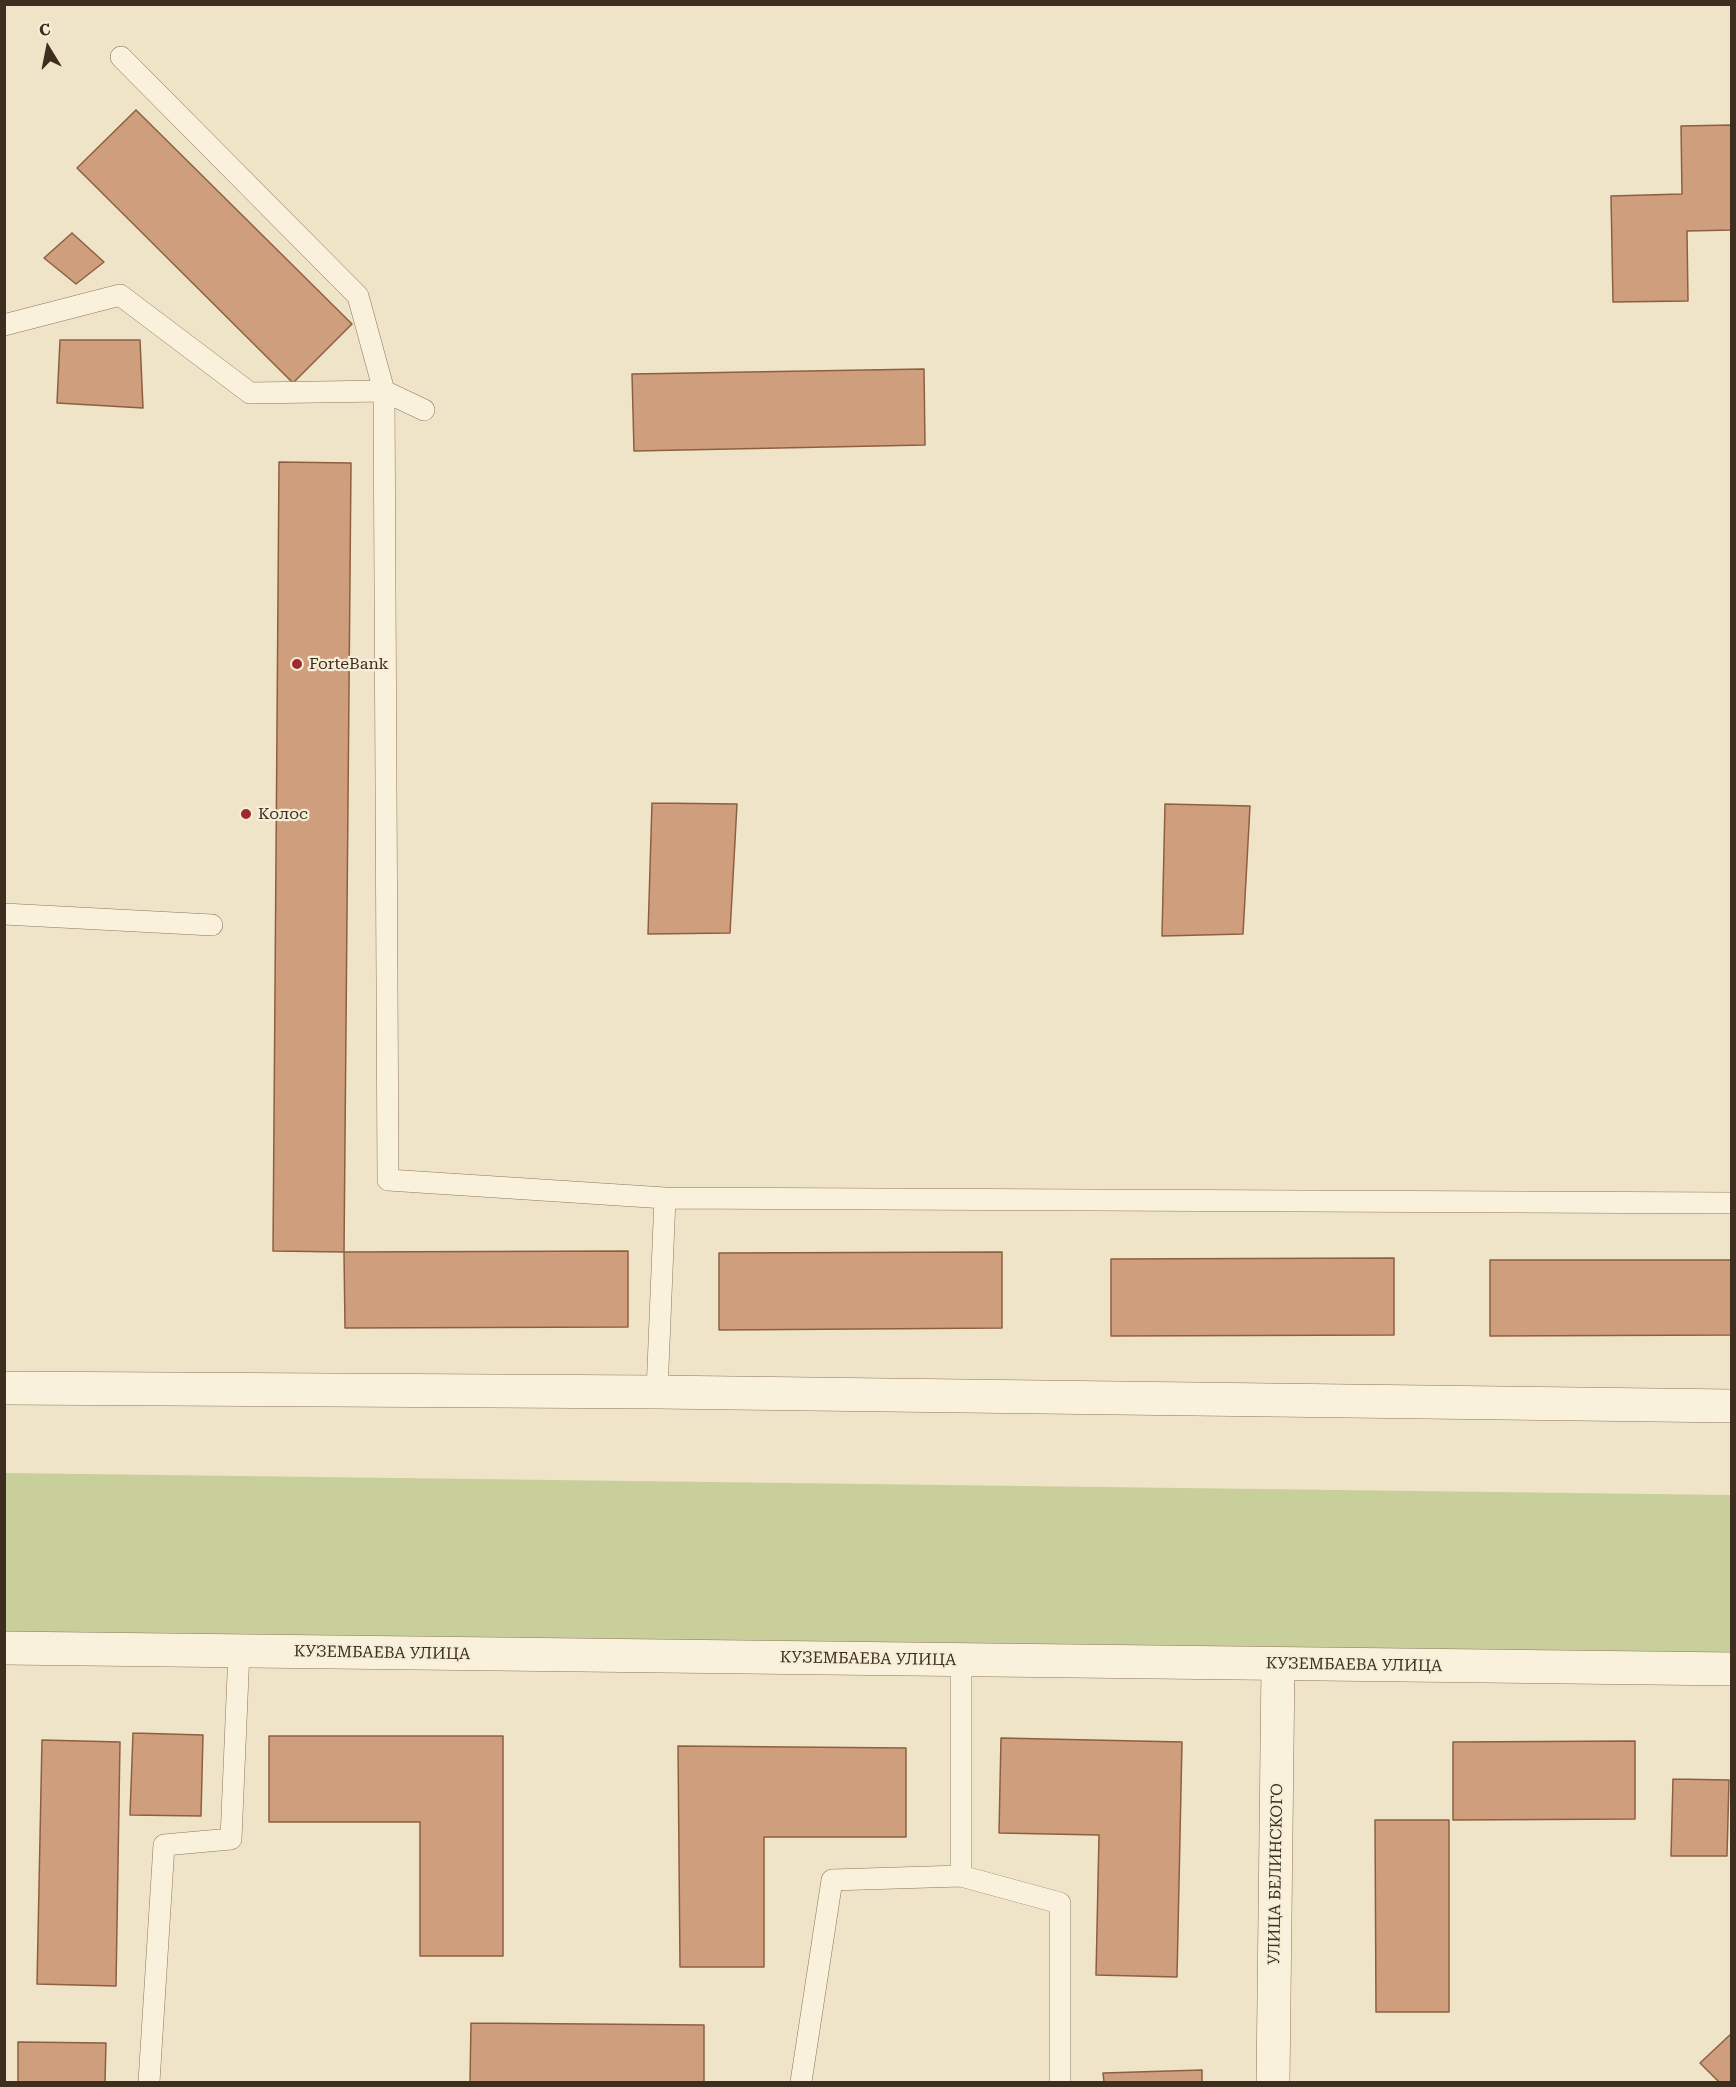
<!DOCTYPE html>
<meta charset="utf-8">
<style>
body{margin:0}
#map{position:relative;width:1736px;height:2087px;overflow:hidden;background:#f0e4c8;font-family:"Roboto Serif",serif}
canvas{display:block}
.frame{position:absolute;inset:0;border:6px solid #3d2e20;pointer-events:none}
.north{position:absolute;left:18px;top:18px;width:60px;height:60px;-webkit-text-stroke:4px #f7eed8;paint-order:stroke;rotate:350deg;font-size:16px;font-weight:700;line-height:24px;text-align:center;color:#3d2e20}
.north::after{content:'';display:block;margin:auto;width:21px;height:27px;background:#3d2e20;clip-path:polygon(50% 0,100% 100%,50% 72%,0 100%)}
</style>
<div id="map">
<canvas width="1736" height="2087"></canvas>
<div class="frame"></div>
<div class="north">С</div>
</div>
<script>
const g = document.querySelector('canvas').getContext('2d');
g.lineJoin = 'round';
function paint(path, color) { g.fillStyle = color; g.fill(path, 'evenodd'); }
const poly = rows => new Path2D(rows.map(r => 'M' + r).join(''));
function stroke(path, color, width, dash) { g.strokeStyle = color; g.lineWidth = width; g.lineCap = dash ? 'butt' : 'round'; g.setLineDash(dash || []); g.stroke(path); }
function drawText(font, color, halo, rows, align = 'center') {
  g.font = font + ' "Roboto Serif",serif'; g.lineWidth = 4.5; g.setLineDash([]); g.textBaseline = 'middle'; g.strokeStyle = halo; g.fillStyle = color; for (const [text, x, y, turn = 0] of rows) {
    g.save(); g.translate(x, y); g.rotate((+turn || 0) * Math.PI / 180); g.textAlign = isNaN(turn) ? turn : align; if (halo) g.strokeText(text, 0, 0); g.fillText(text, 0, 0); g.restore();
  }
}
const green = poly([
 [5,1473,1731,1495,1731,1665,5,1640]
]);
const building = poly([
 [136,110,352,324,293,383,77,168,136,110],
 [1732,125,1732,230,1687,231,1688,301,1613,302,1611,196,1682,194,1681,126,1732,125],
 [72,233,104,262,76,284,44,258,72,233],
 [60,340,140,340,143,408,57,403,60,340],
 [924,369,925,445,634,451,632,374,924,369],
 [279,462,351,463,344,1252,273,1251,279,462],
 [652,803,737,804,730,933,648,934,652,803],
 [1165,804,1250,806,1243,934,1162,936,1165,804],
 [628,1251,628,1327,345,1328,344,1252,628,1251],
 [1002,1252,1002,1328,719,1330,719,1253,1002,1252],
 [1394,1258,1394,1335,1111,1336,1111,1259,1394,1258],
 [1490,1260,1732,1260,1732,1335,1490,1336,1490,1260],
 [133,1733,203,1735,201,1816,130,1815,133,1733],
 [269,1736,503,1736,503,1956,420,1956,420,1822,269,1822,269,1736],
 [1001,1738,1182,1742,1177,1977,1096,1975,1099,1835,999,1833,1001,1738],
 [42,1740,120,1742,116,1986,37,1984,42,1740],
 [1635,1741,1635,1819,1453,1820,1453,1742,1635,1741],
 [678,1746,906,1748,906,1837,764,1837,764,1967,680,1967,678,1746],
 [1673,1779,1729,1780,1727,1856,1671,1856,1673,1779],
 [1375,1820,1449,1820,1449,2012,1376,2012,1375,1820],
 [471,2023,704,2025,704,2082,470,2082,471,2023],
 [1732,2033,1732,2082,1719,2082,1700,2063,1732,2033],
 [18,2042,106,2043,105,2082,18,2082,18,2042],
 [1202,2070,1202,2082,1104,2082,1103,2073,1202,2070]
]);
const service = poly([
 [121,57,358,296,384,391,424,410],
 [4,325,120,295,250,393,384,391,388,1180,665,1198,657,1392],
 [4,914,212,925],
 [665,1198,1732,1203],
 [961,1876,1060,1903,1060,2082],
 [149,2082,164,1845,231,1839,239,1651],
 [801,2082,832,1880,961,1876,961,1660]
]);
const minor = poly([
 [1273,2082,1278,1665]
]);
const tertiary = poly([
 [4,1388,657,1392,1732,1406],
 [4,1648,1732,1669]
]);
const markers = [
 [297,664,6,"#9e2a2b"],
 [246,814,6,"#9e2a2b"]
];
const poiNames = [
 ["ForteBank",309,664],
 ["Колос",258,814]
];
const streetNames = [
 ["КУЗЕМБАЕВА УЛИЦА",382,1653,1],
 ["КУЗЕМБАЕВА УЛИЦА",868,1659,1],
 ["КУЗЕМБАЕВА УЛИЦА",1354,1665,1],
 ["УЛИЦА БЕЛИНСКОГО",1276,1874,-89]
];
paint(green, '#c9cf9b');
paint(building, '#cf9f7d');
stroke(building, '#8d5f41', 1.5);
stroke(service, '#8d765c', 22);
stroke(minor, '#8d765c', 34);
stroke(tertiary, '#8d765c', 34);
stroke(service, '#faf1dc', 21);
stroke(minor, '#faf1dc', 33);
stroke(tertiary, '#faf1dc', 33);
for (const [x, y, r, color] of markers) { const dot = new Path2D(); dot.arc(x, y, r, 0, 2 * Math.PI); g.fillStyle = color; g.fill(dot); stroke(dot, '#f7eed8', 2); }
drawText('16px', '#3d2e20', '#f7eed8', poiNames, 'left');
drawText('16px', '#3d2e20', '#f7eed8', streetNames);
</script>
